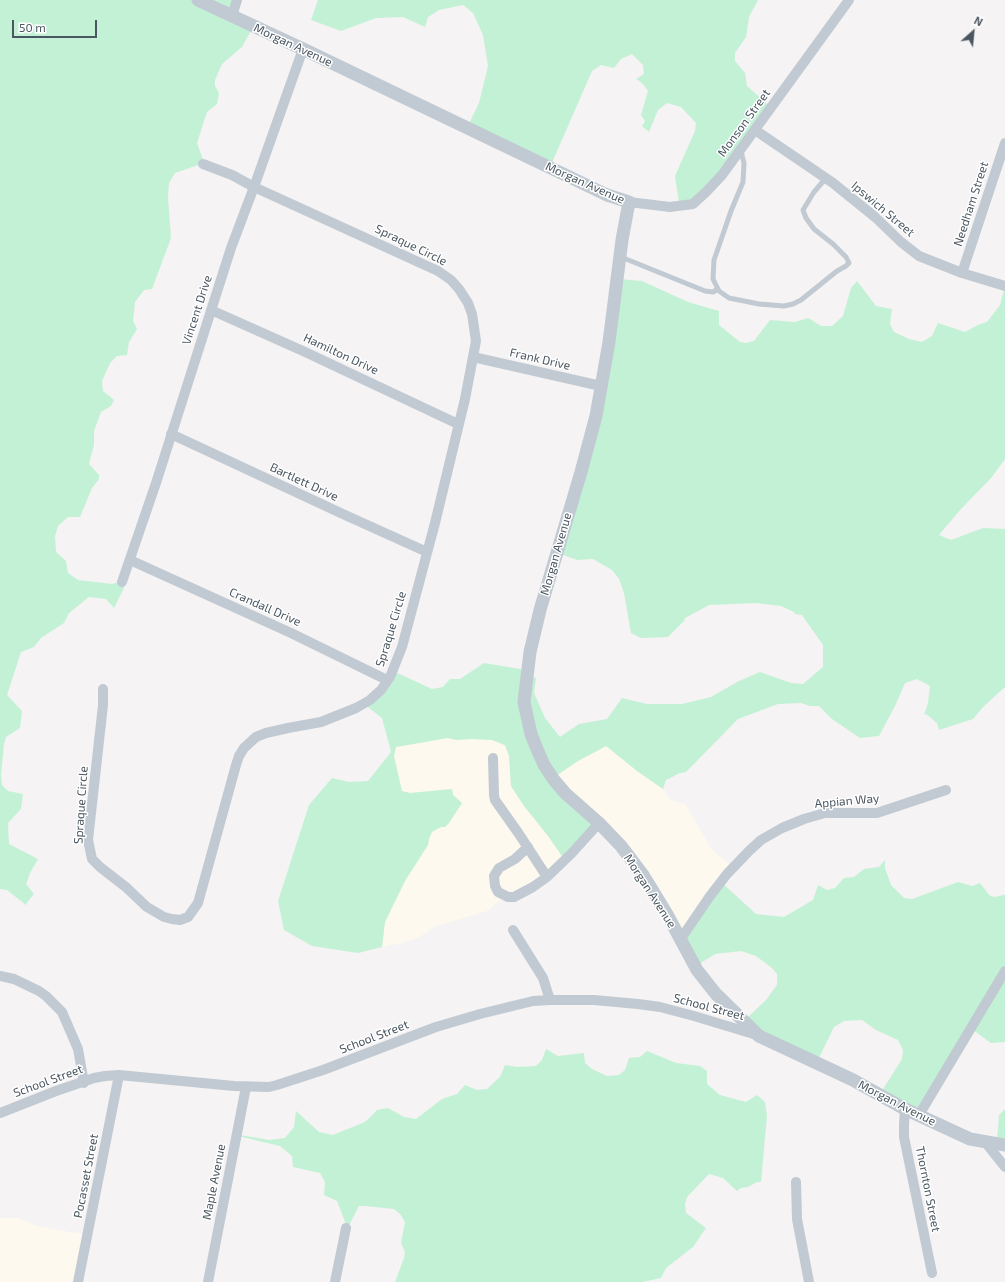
<!DOCTYPE html>
<style>
body{margin:0}
#map{position:relative;width:1005px;height:1282px;overflow:hidden;background:#f5f3f3;font-family:"Exo 2",sans-serif}
canvas{display:block}
.north{position:absolute;left:953px;top:12px;width:40px;height:40px;-webkit-text-stroke:3px #fff;paint-order:stroke;rotate:27deg;font-size:11px;font-weight:700;line-height:16px;text-align:center;color:#4a5661}
.north::after{content:'';display:block;margin:auto;width:14px;height:18px;background:#4a5661;clip-path:polygon(50% 0,100% 100%,50% 72%,0 100%)}
.scale{position:absolute;left:12px;top:20px;width:85px;height:18px;box-sizing:border-box;border:2px solid #4a5661;border-top:0;padding-left:5px;font-size:12px;line-height:14px;white-space:nowrap;color:#4a5661;-webkit-text-stroke:3px #fff;paint-order:stroke}
</style>
<div id="map">
<canvas width="1005" height="1282"></canvas>
<div class="north">N</div>
<div class="scale">50 m</div>
</div>
<script>
const g = document.querySelector('canvas').getContext('2d');
g.lineJoin = 'round';
function paint(path, color) { g.fillStyle = color; g.fill(path, 'evenodd'); }
const poly = rows => new Path2D(rows.map(r => 'M' + r).join(''));
function stroke(path, color, width, dash) { g.strokeStyle = color; g.lineWidth = width; g.lineCap = dash ? 'butt' : 'round'; g.setLineDash(dash || []); g.stroke(path); }
function drawText(font, color, halo, rows, align = 'center') {
  g.font = font + ' "Exo 2",sans-serif'; g.lineWidth = 3; g.setLineDash([]); g.textBaseline = 'middle'; g.strokeStyle = halo; g.fillStyle = color; for (const [text, x, y, turn = 0] of rows) {
    g.save(); g.translate(x, y); g.rotate((+turn || 0) * Math.PI / 180); g.textAlign = isNaN(turn) ? turn : align; if (halo) g.strokeText(text, 0, 0); g.fillText(text, 0, 0); g.restore();
  }
}
const commercial = poly([
 [448,738,456,740,472,739,492,740,505,746,509,756,511,786,524,806,548,836,564,859,543,879,505,896,487,911,436,926,418,938,404,942,399,945,395,944,382,947,385,922,405,881,428,845,429,839,432,832,441,827,445,827,449,823,462,804,453,795,452,789,410,793,402,791,394,756,396,747],
 [607,746,637,771,663,789,671,800,686,805,712,850,733,867,683,936,661,901,556,776,578,761],
 [0,1218,19,1218,36,1226,87,1235,79,1282,0,1282]
]);
const green = poly([
 [0,0,237,0,233,13,253,27,242,47,222,64,215,80,215,86,219,93,217,104,207,112,197,143,204,163,175,173,169,183,168,197,171,238,152,289,144,290,135,302,133,321,137,329,129,342,127,355,117,356,110,363,102,381,103,391,114,400,111,406,101,412,94,431,94,445,89,464,99,475,99,479,92,488,80,517,68,517,58,526,55,536,56,552,66,561,68,573,78,580,112,584,123,581,124,588,114,608,106,599,89,597,69,613,64,623,41,638,34,647,21,652,7,695,22,711,20,728,6,737,4,744,1,775,2,785,8,791,23,794,21,809,8,823,9,844,38,859,30,873,26,884,34,894,28,901,26,905,7,890,0,889],
 [318,0,758,0,749,17,746,37,735,53,735,61,745,73,747,86,771,107,702,197,679,203,675,176,695,131,696,123,681,107,667,103,658,110,649,132,642,126,645,121,641,115,648,91,642,83,636,79,644,74,643,65,632,54,621,59,614,68,601,65,592,71,551,165,468,126,479,103,488,66,483,35,473,13,463,5,439,10,428,17,425,27,403,17,376,18,341,31,311,20],
 [619,279,642,281,688,302,719,311,719,325,740,342,746,343,754,341,770,320,795,322,808,318,821,326,832,326,843,316,851,288,857,281,876,306,892,309,890,324,894,332,909,339,922,342,932,336,938,323,965,332,978,325,987,322,1000,305,1005,286,1005,459,991,478,960,510,939,535,951,540,983,528,1005,529,1005,687,984,706,973,719,939,730,937,723,926,714,924,715,928,703,930,686,917,679,905,683,895,706,879,736,860,738,832,719,819,706,810,706,801,703,778,704,738,719,686,772,680,773,666,780,663,789,637,771,606,746,578,761,556,776,596,819,564,859,548,836,524,806,511,786,509,756,505,745,492,740,472,739,456,740,448,738,396,747,394,756,402,791,410,793,452,789,453,795,462,803,449,823,445,827,441,827,432,832,429,839,428,845,405,881,385,922,382,947,358,953,312,946,284,930,278,901,309,805,332,778,349,782,368,781,391,752,382,718,364,704,393,671,432,689,443,687,450,679,460,679,484,663,526,670,530,675,536,678,534,693,545,718,560,737,579,724,607,719,622,698,647,704,682,704,711,697,739,681,760,672,791,683,803,684,823,667,823,645,802,615,795,614,794,612,781,606,756,603,709,605,685,618,684,621,668,637,641,638,631,633,624,593,619,579,612,570,593,559,577,560,558,553,597,415],
 [885,860,885,868,891,885,904,898,912,899,958,882,972,886,980,883,989,895,994,897,1004,895,1005,894,1005,1042,991,1043,973,1030,922,1111,880,1094,902,1059,903,1050,898,1040,876,1030,862,1020,844,1021,834,1027,817,1062,773,1042,745,1020,766,1000,777,985,777,974,772,968,756,956,741,951,715,954,696,966,683,936,722,883,756,914,784,917,813,900,818,885,827,890,835,888,844,878,854,877,864,869,879,867],
 [546,1049,558,1056,584,1053,585,1063,592,1069,607,1076,619,1075,625,1070,629,1058,640,1057,647,1051,676,1063,700,1066,707,1071,707,1084,720,1095,746,1102,757,1095,765,1102,767,1116,761,1182,757,1182,748,1187,741,1188,737,1191,723,1178,709,1174,687,1197,685,1204,686,1213,706,1228,693,1247,666,1268,661,1278,642,1282,395,1282,404,1258,405,1252,401,1243,405,1222,400,1214,394,1209,365,1206,359,1206,348,1227,347,1227,337,1201,324,1195,325,1182,320,1173,293,1167,292,1156,280,1146,238,1136,240,1135,269,1140,285,1138,294,1127,296,1111,319,1132,333,1135,365,1122,377,1110,388,1108,404,1117,416,1119,442,1099,457,1094,465,1085,477,1090,487,1089,500,1077,505,1065,517,1067,536,1066,542,1060],
 [1005,1109,1005,1144,997,1142,999,1115]
]);
const service = poly([
 [741,151,744,163,743,182,731,211,714,260,713,279,719,291,729,298,759,304,784,306,793,304,801,300,837,271,846,266,849,263,846,257,833,244,814,229,806,218,803,210,814,192,826,178],
 [621,257,705,291,713,292,718,289]
]);
const minor = poly([
 [232,16,237,0],
 [755,130,833,183,875,217,901,242,919,256,962,273,1005,286],
 [629,202,670,207,693,204,706,192,722,175,849,0],
 [962,273,1005,143],
 [211,310,303,351,458,424],
 [473,357,601,386],
 [171,434,345,515,427,552],
 [130,560,291,633,387,680],
 [122,582,156,483,231,248,254,187,303,49],
 [103,689,103,705,88,840,92,859,100,867,127,888,147,907,164,917,172,919,180,920,188,917,198,903,236,765,239,756,244,748,256,737,266,733,288,728,321,722,356,708,370,700,381,690,390,677,402,647,435,523,465,399,476,341,472,314,468,303,459,289,451,280,438,271,254,187,232,175,203,164],
 [493,758,494,795,495,800,519,834,547,877],
 [528,847,515,859,499,868,494,876,495,886,498,892,508,897,514,897,533,887,547,877,571,854,599,823],
 [513,930,543,978,550,1000],
 [680,940,710,896,727,874,749,851,761,840,782,828,804,819,825,813,877,813,946,790],
 [0,976,14,979,39,991,46,996,62,1012,78,1049,84,1083],
 [905,1109,904,1124,904,1137,932,1273],
 [0,1113,56,1091,94,1078,105,1076,119,1075,234,1086,269,1087,277,1085,323,1070,436,1027,480,1014,533,1001,550,1000,594,1000,638,1004,660,1007,694,1016,757,1035],
 [919,1115,1005,971],
 [985,1142,1005,1167],
 [796,1182,797,1219,809,1282],
 [78,1282,119,1075],
 [208,1282,246,1087],
 [335,1282,346,1228]
]);
const tertiary = poly([
 [198,0,303,49,607,195,629,202,622,240,609,342,596,416,581,472,540,610,530,652,524,702,531,734,537,749,544,765,554,780,565,793,599,823,621,846,643,875,668,916,697,970,716,994,759,1036,853,1080,905,1109,970,1139,1005,1145]
]);
const streetNames = [
 ["Morgan Avenue",293,45,25],
 ["Monson Street",744,123,-54],
 ["Morgan Avenue",585,183,24],
 ["Needham Street",971,204,-72],
 ["Ipswich Street",883,209,40],
 ["Spraque Circle",411,245,26],
 ["Vincent Drive",197,310,-72],
 ["Hamilton Drive",341,354,25],
 ["Frank Drive",540,359,13],
 ["Bartlett Drive",304,482,25],
 ["Morgan Avenue",556,554,-74],
 ["Crandall Drive",265,607,24],
 ["Spraque Circle",391,629,-73],
 ["Appian Way",847,801,-5],
 ["Spraque Circle",81,805,-86],
 ["Morgan Avenue",650,891,57],
 ["School Street",709,1007,15],
 ["School Street",374,1037,-21],
 ["School Street",48,1081,-20],
 ["Morgan Avenue",897,1103,27],
 ["Pocasset Street",86,1176,-79],
 ["Maple Avenue",214,1182,-79],
 ["Thornton Street",928,1189,79]
];
paint(commercial, '#fdf9ef');
paint(green, '#c3f1d5');
stroke(service, '#c1cad2', 5);
stroke(minor, '#c1cad2', 10);
stroke(tertiary, '#c1cad2', 13);
drawText('12px', '#4a5661', '#fff', streetNames);
</script>
